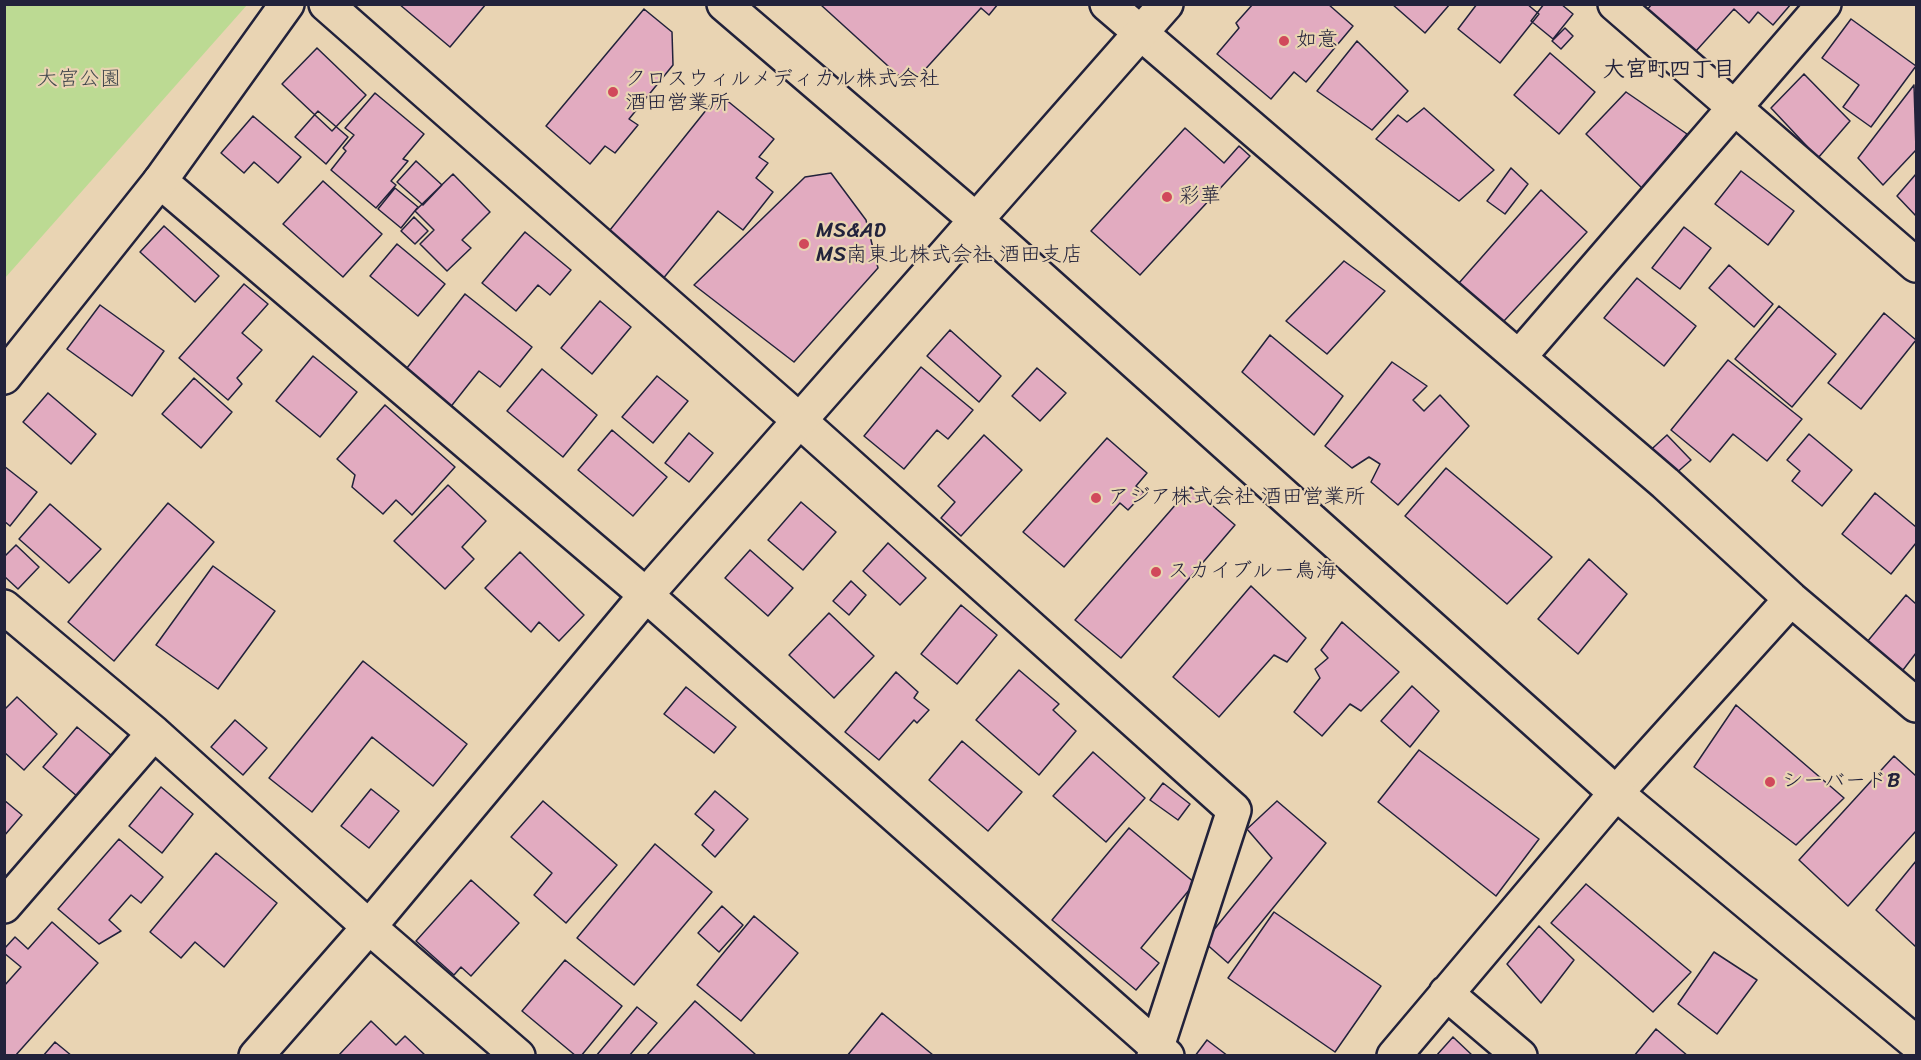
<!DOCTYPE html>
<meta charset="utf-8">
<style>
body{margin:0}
#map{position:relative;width:1921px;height:1060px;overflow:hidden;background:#e9d4b3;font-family:Sriracha,sans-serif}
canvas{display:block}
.frame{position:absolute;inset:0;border:6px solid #22223b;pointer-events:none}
</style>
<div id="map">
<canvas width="1921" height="1060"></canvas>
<div class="frame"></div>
</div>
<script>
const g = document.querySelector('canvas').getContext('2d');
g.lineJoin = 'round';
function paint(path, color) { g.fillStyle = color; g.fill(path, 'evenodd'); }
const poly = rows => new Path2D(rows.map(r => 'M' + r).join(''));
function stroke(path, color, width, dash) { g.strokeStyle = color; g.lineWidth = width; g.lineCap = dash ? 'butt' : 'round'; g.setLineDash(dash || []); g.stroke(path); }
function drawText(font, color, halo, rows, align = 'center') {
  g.font = font + ' Sriracha,"Klee One",sans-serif'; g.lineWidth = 4.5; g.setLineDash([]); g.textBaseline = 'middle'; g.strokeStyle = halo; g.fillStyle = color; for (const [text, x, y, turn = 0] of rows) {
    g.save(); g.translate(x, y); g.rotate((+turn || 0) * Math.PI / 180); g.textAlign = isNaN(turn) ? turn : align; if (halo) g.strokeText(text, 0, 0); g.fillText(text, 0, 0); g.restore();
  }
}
const green = poly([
 [5,4,247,5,5,278,4,5]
]);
const building = poly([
 [399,4,486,4,450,47,399,4],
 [998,4,989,15,981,8,910,86,821,5,998,4],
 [1253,4,1328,4,1353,26,1306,82,1294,72,1271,99,1217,54,1239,28,1236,23,1253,4],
 [1392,4,1450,4,1425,33,1392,4],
 [1477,4,1527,4,1539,14,1500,63,1458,29,1477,4],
 [1544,4,1561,4,1573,14,1553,39,1531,21,1544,4],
 [1652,4,1791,4,1773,25,1758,12,1749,23,1734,9,1686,62,1638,20,1652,4],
 [644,9,672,32,673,65,629,119,638,125,615,153,605,146,590,164,546,126,644,9],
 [1851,19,1916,66,1871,127,1843,107,1859,85,1822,58,1851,19],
 [1565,28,1573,36,1561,49,1552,41,1565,28],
 [1357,41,1408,91,1372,130,1317,91,1357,41],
 [317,48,366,95,332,131,282,84,317,48],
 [1550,53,1595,92,1559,134,1514,95,1550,53],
 [1804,74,1850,121,1818,158,1771,108,1804,74],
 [1914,85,1916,150,1883,185,1858,158,1914,85],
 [1626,92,1687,134,1643,189,1586,134,1626,92],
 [375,93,424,134,403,159,408,161,391,181,396,185,376,208,331,170,346,151,343,148,354,135,345,128,375,93],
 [719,94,774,139,759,157,768,163,756,178,773,192,743,230,718,211,662,280,606,235,719,94],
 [1424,108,1494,170,1459,201,1376,139,1398,115,1407,122,1424,108],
 [318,111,348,137,326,164,295,137,318,111],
 [253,116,301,157,278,183,254,162,244,173,221,153,253,116],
 [1185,128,1224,163,1239,146,1250,156,1140,275,1091,231,1185,128],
 [416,161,442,185,423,205,397,182,416,161],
 [1511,168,1528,184,1505,214,1487,201,1511,168],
 [1741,171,1794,211,1768,245,1715,204,1741,171],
 [831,173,866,220,878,268,794,362,694,285,805,177,831,173],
 [453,174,490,212,462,240,471,248,447,271,420,244,434,230,415,211,453,174],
 [1916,174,1916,216,1897,196,1916,174],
 [323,181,382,234,343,277,283,224,323,181],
 [395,188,418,207,401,228,378,209,395,188],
 [1541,190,1587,232,1503,322,1459,283,1541,190],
 [414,217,428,231,415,244,401,231,414,217],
 [164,226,219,276,195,302,140,252,164,226],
 [1684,227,1711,248,1680,289,1652,268,1684,227],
 [525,232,571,270,550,295,538,285,516,311,482,283,525,232],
 [397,244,445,284,418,316,370,276,397,244],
 [1344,261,1385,291,1327,354,1286,321,1344,261],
 [1729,265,1773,304,1754,327,1709,288,1729,265],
 [1637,278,1696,326,1664,366,1604,318,1637,278],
 [244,284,268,304,242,333,262,350,237,378,242,384,228,400,179,358,244,284],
 [465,294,532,347,500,387,479,371,449,409,403,373,465,294],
 [600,301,631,327,592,374,561,348,600,301],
 [100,305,164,351,132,396,67,349,100,305],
 [1779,306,1836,354,1792,407,1735,359,1779,306],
 [1884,313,1916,340,1861,409,1828,383,1884,313],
 [950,330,1001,376,979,402,927,356,950,330],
 [1270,335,1343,396,1314,435,1242,372,1270,335],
 [313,356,357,392,320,437,276,401,313,356],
 [1728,360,1802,419,1767,461,1733,434,1710,462,1671,430,1728,360],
 [1392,362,1427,386,1413,400,1424,411,1440,395,1469,426,1398,505,1371,482,1380,464,1369,457,1352,468,1325,446,1392,362],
 [921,367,973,410,948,439,937,430,904,469,864,436,921,367],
 [1037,368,1066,393,1040,421,1012,396,1037,368],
 [542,369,597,415,563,457,507,411,542,369],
 [657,376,688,401,653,443,622,417,657,376],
 [194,378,232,412,201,448,162,414,194,378],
 [48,393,96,434,71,464,23,422,48,393],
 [385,405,455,467,412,515,396,500,383,514,352,487,355,475,337,459,385,405],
 [612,430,667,477,633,516,578,470,612,430],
 [689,433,713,453,689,482,665,463,689,433],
 [1809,434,1852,470,1822,506,1792,481,1800,471,1787,460,1809,434],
 [984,435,1022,470,961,536,941,518,955,502,938,486,984,435],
 [1667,435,1691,460,1665,483,1643,457,1667,435],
 [1107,438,1147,473,1136,486,1144,493,1128,510,1120,503,1064,567,1023,532,1107,438],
 [4,466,37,492,10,526,4,521,4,466],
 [1446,468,1552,557,1507,604,1405,516,1446,468],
 [448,485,486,521,462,547,474,559,445,589,394,541,448,485],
 [1191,487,1235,525,1121,658,1075,620,1191,487],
 [1875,493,1916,527,1916,543,1891,574,1842,534,1875,493],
 [801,502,836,532,803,570,768,540,801,502],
 [168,503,214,542,114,661,68,622,168,503],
 [50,504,101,549,69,583,19,539,50,504],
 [888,543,926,578,900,605,863,571,888,543],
 [16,545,39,567,18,589,4,576,4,557,16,545],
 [750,550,793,588,768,616,725,578,750,550],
 [520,552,584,615,559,641,539,622,531,632,485,588,520,552],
 [1589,559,1627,594,1578,654,1538,619,1589,559],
 [213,566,275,611,218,689,156,645,213,566],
 [851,581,866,595,849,615,833,601,851,581],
 [1251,586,1306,638,1287,662,1274,655,1219,717,1173,677,1251,586],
 [1906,595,1916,604,1916,653,1903,670,1867,642,1906,595],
 [961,605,997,635,957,684,921,654,961,605],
 [829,613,874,656,834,698,789,655,829,613],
 [1342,622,1399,672,1361,711,1350,704,1322,736,1294,712,1320,678,1315,669,1328,658,1321,650,1342,622],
 [363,661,467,744,433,786,372,737,312,812,269,778,363,661],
 [1019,670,1059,704,1053,710,1076,731,1039,775,976,720,1019,670],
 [896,672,918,692,914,698,929,710,917,723,914,720,879,760,845,732,896,672],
 [1412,686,1439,711,1410,747,1381,721,1412,686],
 [686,687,736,727,714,753,664,714,686,687],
 [17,697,57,734,24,770,4,752,4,710,17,697],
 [1736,705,1844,798,1796,845,1694,767,1736,705],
 [235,720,267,748,243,775,211,747,235,720],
 [77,727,112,756,78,797,43,767,77,727],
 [962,741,1022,792,988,831,929,780,962,741],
 [1419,750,1539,839,1496,896,1378,802,1419,750],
 [1093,752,1145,798,1106,842,1053,796,1093,752],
 [1894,756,1916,776,1916,831,1848,906,1799,860,1894,756],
 [1163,783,1190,804,1178,820,1150,800,1163,783],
 [161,787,193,814,162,853,129,826,161,787],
 [371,789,399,811,369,848,341,826,371,789],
 [715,791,748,819,715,857,702,845,714,830,695,814,715,791],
 [4,800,22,815,4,836,4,800],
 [543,801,617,865,566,923,534,895,552,873,511,837,543,801],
 [1277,801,1326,843,1228,963,1204,942,1272,858,1247,829,1277,801],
 [1129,828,1195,883,1141,948,1159,963,1136,990,1052,920,1129,828],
 [119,839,163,877,141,903,131,895,109,920,121,931,99,944,58,909,119,839],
 [655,844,712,892,634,985,577,938,655,844],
 [216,853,277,903,224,967,195,942,181,958,150,932,216,853],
 [1916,861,1916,947,1876,910,1916,861],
 [471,880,519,923,471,976,461,967,454,975,416,941,471,880],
 [1586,884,1691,972,1653,1012,1551,923,1586,884],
 [722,906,743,925,719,952,698,933,722,906],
 [1274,912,1381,986,1335,1052,1228,978,1274,912],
 [754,916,798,953,741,1021,697,985,754,916],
 [52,922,98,963,15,1056,4,1056,4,986,21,967,4,953,4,949,15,937,28,949,52,922],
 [1539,926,1574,960,1541,1003,1507,964,1539,926],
 [1714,952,1757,980,1717,1034,1678,1004,1714,952],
 [565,960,622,1006,581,1056,576,1056,522,1011,565,960],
 [695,1001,755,1054,753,1056,646,1056,695,1001],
 [637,1007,657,1023,629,1056,596,1056,637,1007],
 [882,1013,933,1055,847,1056,882,1013],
 [371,1021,396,1045,405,1036,426,1056,338,1056,371,1021],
 [1656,1029,1688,1056,1634,1056,1656,1029],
 [1453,1037,1473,1056,1436,1056,1453,1037],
 [1207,1040,1228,1056,1195,1056,1207,1040],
 [55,1042,72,1056,43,1056,55,1042]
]);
const street = poly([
 [326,4,800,421,1234,810,1154,1056],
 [1107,4,1665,483,1791,599,1916,705],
 [1615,4,1916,265],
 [160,181,646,595,1167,1056],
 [1519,357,1824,4],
 [4,607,154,733,369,927,518,1056],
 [4,906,154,733],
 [1446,993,1520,1056],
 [1394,1056,1616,793,1791,599]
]);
const secondary = poly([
 [724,4,975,219,1616,793,1916,1043],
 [4,377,160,181,287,4],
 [256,1056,369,927,646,595,1166,4]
]);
const markers = [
 [1284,41,6,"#d1495b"],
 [613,92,6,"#d1495b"],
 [1167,197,6,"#d1495b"],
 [804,244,6,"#d1495b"],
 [1096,498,6,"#d1495b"],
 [1156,572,6,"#d1495b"],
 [1770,782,6,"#d1495b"]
];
const poiNames = [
 ["如意",1296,41],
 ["クロスウィルメディカル株式会社",625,80],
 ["酒田営業所",625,104],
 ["彩華",1179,197],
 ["MS&AD",816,232],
 ["MS南東北株式会社 酒田支店",816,256],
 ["アジア株式会社 酒田営業所",1108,498],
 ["スカイブルー鳥海",1168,572],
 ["シーバードB",1782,782]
];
const parkNames = [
 ["大宮公園",79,80]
];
const neighbourhoodNames = [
 ["大宮町四丁目",1669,70]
];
paint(green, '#bcda93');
paint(building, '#e2abc0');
stroke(building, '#22223b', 1.5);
stroke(street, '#22223b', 38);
stroke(secondary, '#22223b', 38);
stroke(street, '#e9d4b3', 33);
stroke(secondary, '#e9d4b3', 33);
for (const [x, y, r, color] of markers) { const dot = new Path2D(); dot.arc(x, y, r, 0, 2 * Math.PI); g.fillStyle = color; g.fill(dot); stroke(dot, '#e9d4b3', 2); }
drawText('21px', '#22223b', '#e9d4b3', poiNames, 'left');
drawText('21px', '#41474d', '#e9d4b3', parkNames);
drawText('bold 22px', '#22223b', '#e9d4b3', neighbourhoodNames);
</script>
